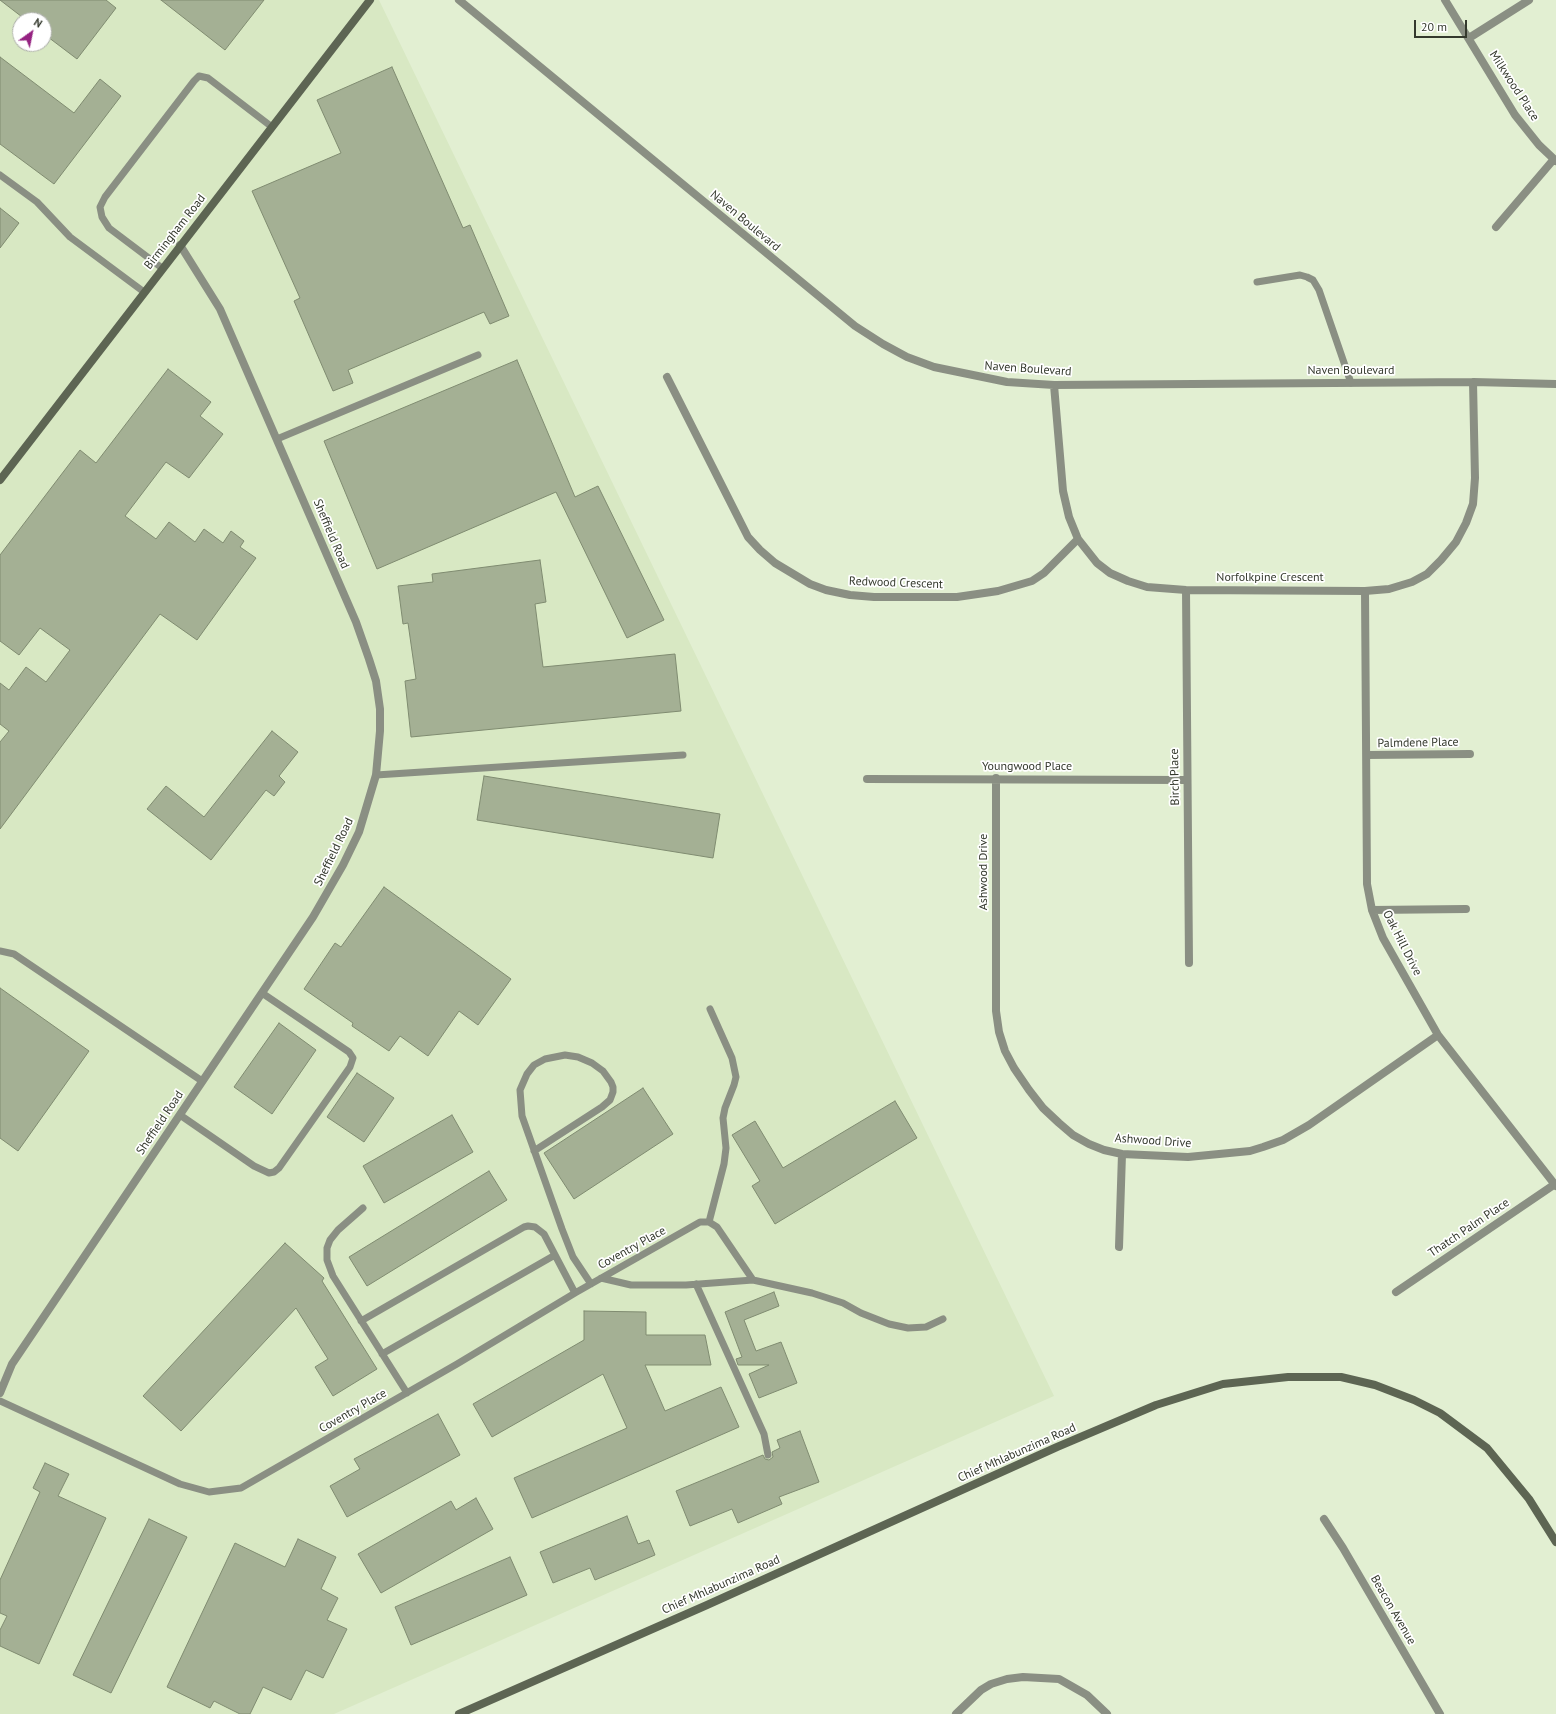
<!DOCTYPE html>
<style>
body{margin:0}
#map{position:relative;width:1556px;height:1714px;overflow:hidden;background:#e2efd2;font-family:"PT Sans",sans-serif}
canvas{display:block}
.north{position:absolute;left:12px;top:12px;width:40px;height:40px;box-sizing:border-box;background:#fff;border:1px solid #aeb0ab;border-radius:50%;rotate:33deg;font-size:11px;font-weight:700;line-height:16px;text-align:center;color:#34392d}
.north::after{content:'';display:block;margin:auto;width:14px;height:18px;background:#952281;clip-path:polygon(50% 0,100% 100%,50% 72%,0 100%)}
.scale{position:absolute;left:1414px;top:20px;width:53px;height:18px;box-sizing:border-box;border:2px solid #34392d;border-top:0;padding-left:5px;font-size:12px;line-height:14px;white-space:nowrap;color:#34392d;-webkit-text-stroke:3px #fff;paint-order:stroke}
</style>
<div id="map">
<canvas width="1556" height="1714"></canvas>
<div class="north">N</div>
<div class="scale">20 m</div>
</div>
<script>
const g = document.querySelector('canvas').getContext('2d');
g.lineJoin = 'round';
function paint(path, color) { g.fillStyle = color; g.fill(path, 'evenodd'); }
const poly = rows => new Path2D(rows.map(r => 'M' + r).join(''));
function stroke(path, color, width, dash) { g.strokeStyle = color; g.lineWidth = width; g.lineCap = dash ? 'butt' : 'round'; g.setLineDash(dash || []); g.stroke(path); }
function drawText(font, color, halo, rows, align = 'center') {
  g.font = font + ' "PT Sans",sans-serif'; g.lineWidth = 3.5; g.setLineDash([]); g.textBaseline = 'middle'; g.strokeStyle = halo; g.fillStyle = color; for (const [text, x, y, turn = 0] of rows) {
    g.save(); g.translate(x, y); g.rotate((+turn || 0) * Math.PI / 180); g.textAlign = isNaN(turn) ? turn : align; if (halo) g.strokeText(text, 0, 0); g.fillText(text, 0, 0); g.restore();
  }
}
const built = poly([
 [0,0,379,0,1054,1396,334,1714,0,1714],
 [20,20,44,20,44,44,20,44]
]);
const building = poly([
 [0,0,106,0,116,8,77,59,44,34,44,20,26,20,0,0],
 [161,0,264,0,225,50,161,0],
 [0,57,74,113,100,79,121,96,54,184,0,144,0,57],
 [392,67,463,228,470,225,509,316,490,324,484,312,348,370,353,383,333,391,294,301,300,298,252,191,341,153,317,100,392,67],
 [0,208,19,223,0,248,0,208],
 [517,360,575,497,598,486,664,620,627,638,556,492,377,569,324,441,517,360],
 [168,369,211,402,200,416,223,434,189,478,166,462,125,516,156,539,169,522,195,542,204,529,223,543,231,531,244,541,240,547,256,558,197,640,160,614,0,829,0,742,9,731,0,724,0,683,9,690,26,667,46,682,70,650,40,628,19,655,0,641,0,555,80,450,96,463,168,369],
 [540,560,546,602,535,604,543,667,675,654,681,711,411,737,405,681,416,679,408,623,403,624,398,586,433,582,432,574,540,560],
 [272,731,298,752,279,776,285,782,274,796,266,790,211,860,147,809,166,786,204,817,272,731],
 [484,776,720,814,713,858,477,820,484,776],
 [384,887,511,979,478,1025,459,1011,428,1056,400,1036,389,1051,352,1026,353,1023,304,989,335,943,341,947,384,887],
 [0,988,89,1051,18,1151,0,1138,0,988],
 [279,1023,316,1050,272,1114,234,1087,279,1023],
 [357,1073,394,1098,364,1142,327,1117,357,1073],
 [643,1088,673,1134,574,1199,544,1153,643,1088],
 [895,1101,917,1138,775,1224,752,1186,760,1181,732,1135,755,1121,783,1168,895,1101],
 [452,1115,473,1152,384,1203,363,1166,452,1115],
 [489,1171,507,1200,367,1286,349,1257,489,1171],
 [285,1243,324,1278,322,1281,377,1369,333,1396,315,1367,328,1359,296,1308,181,1431,143,1396,285,1243],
 [774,1292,779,1306,744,1320,756,1351,781,1342,797,1383,759,1398,749,1374,769,1365,738,1365,736,1359,742,1357,725,1312,774,1292],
 [584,1311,646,1312,646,1335,705,1335,711,1365,645,1365,665,1411,721,1387,739,1427,532,1518,514,1478,627,1428,603,1374,492,1437,473,1404,584,1340,584,1311],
 [438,1414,460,1455,347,1517,330,1486,360,1469,354,1459,438,1414],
 [800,1431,819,1482,779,1497,782,1504,738,1523,732,1509,690,1526,676,1491,763,1455,765,1459,769,1460,773,1457,772,1452,780,1448,777,1440,800,1431],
 [45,1463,69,1474,58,1496,106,1518,39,1664,0,1646,0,1630,7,1616,0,1613,0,1580,40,1492,33,1488,45,1463],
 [476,1498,493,1529,381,1593,358,1554,451,1501,456,1510,476,1498],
 [627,1516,638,1544,649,1540,655,1555,595,1580,590,1568,553,1583,540,1552,627,1516],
 [149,1519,187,1537,111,1693,73,1675,149,1519],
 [298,1539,336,1557,321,1589,338,1598,327,1620,347,1629,323,1678,306,1670,291,1700,263,1687,250,1714,240,1714,214,1701,210,1708,167,1687,235,1543,285,1567,298,1539],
 [510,1557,527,1595,411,1645,395,1607,510,1557]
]);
const lane = poly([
 [0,175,37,202,70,237,144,292],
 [162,268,109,228,102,217,100,207,105,197,194,81,199,76,208,78,272,127],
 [1257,282,1300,275,1307,277,1313,280,1319,290,1351,383],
 [277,439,478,355],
 [376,775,683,755],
 [0,951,14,954,202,1081],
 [180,1115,254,1166,269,1173,274,1172,279,1168,350,1067,353,1058,349,1052,262,993],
 [534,1151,602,1107,610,1100,613,1092,613,1087,611,1082,603,1071,592,1063,578,1057,565,1055,545,1059,534,1065,527,1074,520,1090,522,1116,562,1229,573,1257,591,1284],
 [363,1208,338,1230,330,1240,327,1248,327,1260,333,1276,407,1393],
 [709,1222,724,1164,726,1148,723,1118,725,1108,734,1085,736,1077,732,1058,710,1009],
 [601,1278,631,1285,686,1285,753,1280,812,1293,843,1303,861,1313,889,1324,908,1328,926,1327,943,1319],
 [696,1284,764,1434,768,1455],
 [361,1321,524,1227,528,1226,535,1227,544,1234,575,1293],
 [382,1354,555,1255],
 [0,1401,180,1484,209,1492,241,1488,457,1364,575,1293,700,1222,709,1222,717,1227,753,1280]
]);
const street = poly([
 [459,0,855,326,883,344,907,357,934,367,1007,382,1054,385,1473,382,1556,384],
 [1445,0,1515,115,1539,145,1556,161],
 [1469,38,1529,0],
 [1496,227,1554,159],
 [667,377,748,537,760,550,775,563,810,584,826,590,850,595,874,597,957,597,998,591,1032,581,1044,573,1078,539],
 [1054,385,1063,491,1069,517,1078,539,1097,563,1110,573,1128,581,1147,587,1186,590,1365,591,1389,589,1412,582,1427,574,1441,560,1456,542,1466,523,1473,504,1475,478,1473,382],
 [1186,590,1189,963],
 [1365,591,1367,884,1372,910,1383,938,1438,1035,1556,1186],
 [1367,755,1470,754],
 [996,778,996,1011,999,1032,1005,1051,1014,1068,1029,1090,1043,1108,1059,1123,1073,1135,1089,1144,1104,1150,1122,1154,1188,1157,1250,1151,1263,1147,1283,1140,1309,1125,1438,1035],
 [867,779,1187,780],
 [1372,910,1466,909],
 [1119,1247,1122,1154],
 [1396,1292,1555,1184],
 [0,1393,12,1364,313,917,343,865,359,832,376,775,380,731,380,709,376,681,369,659,356,622,220,309,180,245],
 [1324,1519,1343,1548,1440,1714],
 [956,1714,981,1690,991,1684,1007,1679,1023,1677,1059,1679,1087,1695,1107,1714]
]);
const secondary = poly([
 [0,480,370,0],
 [459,1714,707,1605,1057,1447,1156,1405,1223,1384,1288,1377,1341,1377,1375,1385,1414,1400,1440,1413,1487,1448,1529,1499,1556,1542]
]);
const streetNames = [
 ["Milkwood Place",1514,86,57],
 ["Naven Boulevard",745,221,40],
 ["Birmingham Road",175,232,-52],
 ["Naven Boulevard",1028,369,4],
 ["Naven Boulevard",1351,371],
 ["Sheffield Road",331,534,67],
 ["Norfolkpine Crescent",1270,578],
 ["Redwood Crescent",896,583,2],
 ["Palmdene Place",1418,743,-1],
 ["Youngwood Place",1027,767],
 ["Birch Place",1175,777,-91],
 ["Sheffield Road",334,852,-64],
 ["Ashwood Drive",984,872,-90],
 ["Oak Hill Drive",1402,943,63],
 ["Sheffield Road",160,1123,-56],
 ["Ashwood Drive",1153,1141,4],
 ["Thatch Palm Place",1469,1228,-34],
 ["Coventry Place",632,1248,-29],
 ["Coventry Place",353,1411,-30],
 ["Chief Mhlabunzima Road",1017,1453,-24],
 ["Chief Mhlabunzima Road",721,1585,-24],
 ["Beacon Avenue",1393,1610,60]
];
paint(built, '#d8e8c3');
paint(building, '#a4b094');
stroke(building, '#808c71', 1);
stroke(lane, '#8a8f83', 7);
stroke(street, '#8a8f83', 8);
stroke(secondary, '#5d6553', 8);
drawText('12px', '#34392d', '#fff', streetNames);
</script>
